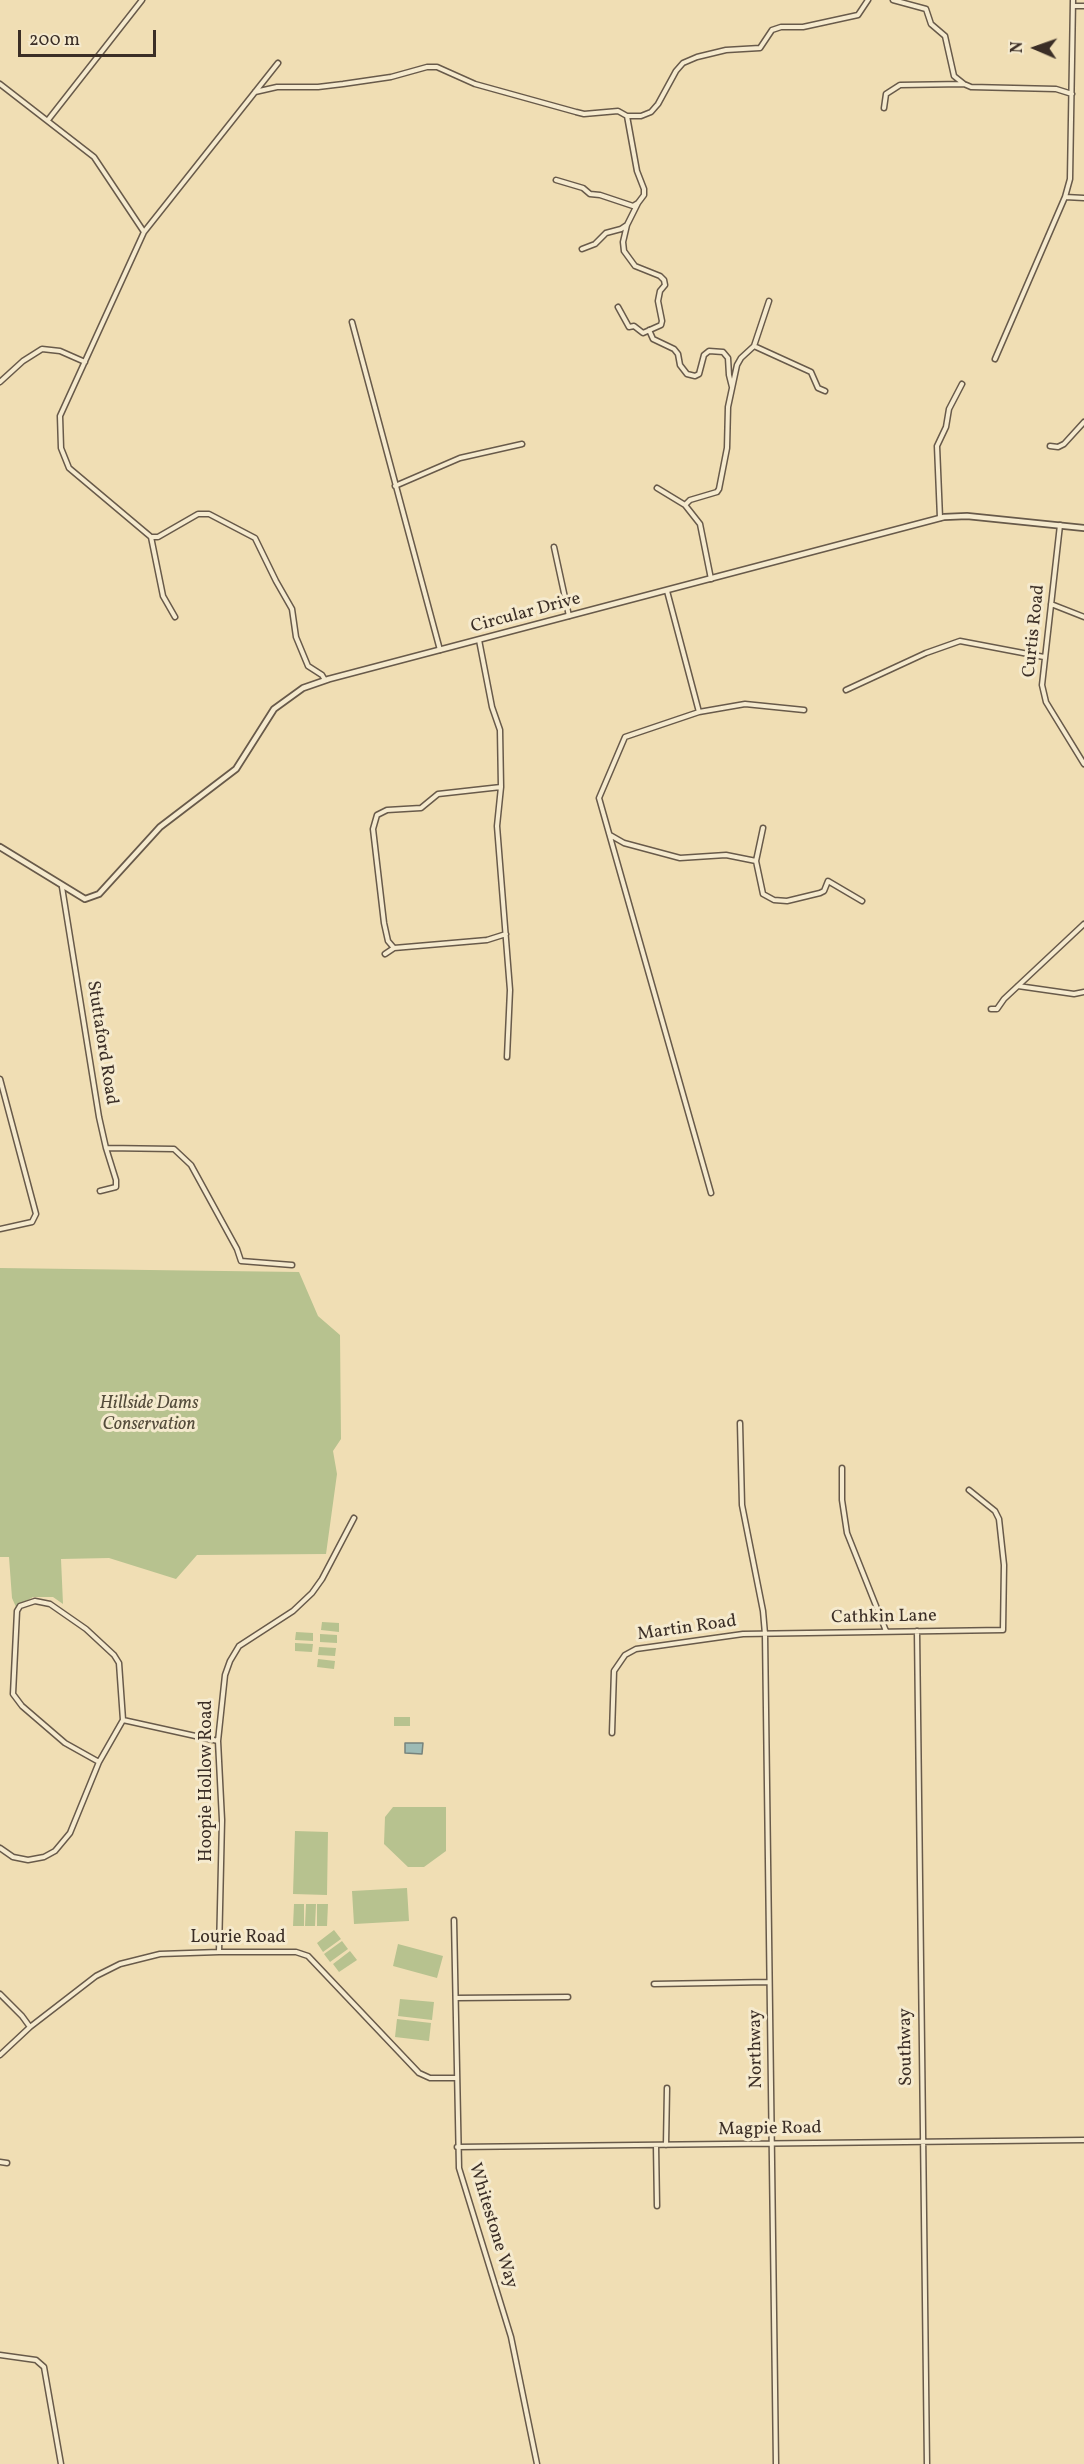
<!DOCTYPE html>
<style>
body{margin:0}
#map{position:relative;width:1084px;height:2464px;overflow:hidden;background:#f0deb4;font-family:Vollkorn,serif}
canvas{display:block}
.north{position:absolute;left:1006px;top:18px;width:60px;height:60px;-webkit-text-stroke:4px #f5eace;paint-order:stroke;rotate:272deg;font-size:16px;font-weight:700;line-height:24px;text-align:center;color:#3b2e26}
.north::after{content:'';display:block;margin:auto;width:21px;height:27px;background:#3b2e26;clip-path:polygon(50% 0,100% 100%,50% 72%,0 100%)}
.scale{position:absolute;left:18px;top:30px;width:138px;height:27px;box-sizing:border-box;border:3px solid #3b2e26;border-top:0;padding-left:8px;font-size:18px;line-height:21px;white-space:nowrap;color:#3b2e26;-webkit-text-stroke:4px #f5eace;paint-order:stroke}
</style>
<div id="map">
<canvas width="1084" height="2464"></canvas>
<div class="north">N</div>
<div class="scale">200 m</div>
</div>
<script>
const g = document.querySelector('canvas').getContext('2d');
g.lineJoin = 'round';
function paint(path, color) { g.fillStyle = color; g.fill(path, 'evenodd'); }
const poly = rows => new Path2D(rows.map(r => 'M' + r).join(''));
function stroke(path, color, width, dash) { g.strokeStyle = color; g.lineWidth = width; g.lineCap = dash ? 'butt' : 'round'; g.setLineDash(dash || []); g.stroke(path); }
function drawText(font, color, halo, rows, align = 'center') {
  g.font = font + ' Vollkorn,serif'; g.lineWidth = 6; g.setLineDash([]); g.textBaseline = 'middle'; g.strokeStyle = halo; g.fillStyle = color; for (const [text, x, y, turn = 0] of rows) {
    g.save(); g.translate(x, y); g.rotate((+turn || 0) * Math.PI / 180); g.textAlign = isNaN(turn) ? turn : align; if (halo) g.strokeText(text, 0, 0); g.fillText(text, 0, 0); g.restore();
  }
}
const green = poly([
 [0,1268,299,1272,318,1316,340,1335,341,1439,333,1451,337,1474,326,1554,197,1555,176,1579,109,1558,61,1559,63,1604,53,1597,33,1597,16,1607,12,1598,9,1557,0,1557],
 [322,1622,339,1623,339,1632,321,1630],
 [296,1632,313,1633,313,1641,295,1640],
 [320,1634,337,1635,337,1643,320,1642],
 [295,1643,313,1644,312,1652,295,1651],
 [319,1647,336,1648,335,1656,318,1655],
 [318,1659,335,1661,334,1669,317,1667],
 [394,1717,410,1717,410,1726,394,1726],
 [393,1807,446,1807,446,1851,424,1867,408,1867,384,1844,385,1817],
 [295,1831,328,1832,327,1895,293,1894],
 [407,1888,409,1921,354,1924,352,1891],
 [294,1904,304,1904,304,1926,293,1926],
 [306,1904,316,1904,315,1926,305,1926],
 [317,1904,328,1904,327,1926,317,1926],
 [334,1930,341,1939,323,1952,317,1943],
 [342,1941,348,1949,330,1962,324,1954],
 [398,1944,443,1956,437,1978,393,1966],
 [350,1951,357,1960,339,1972,333,1964],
 [400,1999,434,2002,432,2020,398,2016],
 [397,2019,431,2023,429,2041,395,2037]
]);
const water = poly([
 [405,1743,423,1743,422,1754,405,1753,405,1743]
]);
const minor = poly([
 [893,0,926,9,931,24,945,36,954,76,964,84,971,87,1056,89,1072,94],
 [1073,6,1084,6],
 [0,84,94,157,144,232],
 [255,92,277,87,318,87,343,84,391,77,427,67,437,67,475,84,576,112,584,114,618,111,627,116,641,116,651,112,658,104,676,71,683,63,697,57,726,50,760,48,772,30,781,27,803,27,858,15,868,0],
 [884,108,886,94,900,85,964,84],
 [48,120,142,0],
 [556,180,583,188,590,194,600,195,633,206,638,203,644,195,644,189,637,171,627,116],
 [1065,197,1084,198],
 [582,249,595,244,606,233,621,229,627,225,638,203],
 [618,307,629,327,634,326,643,333,661,325,662,321,658,301,660,291,665,285,664,280,660,276,635,266,624,251,623,242,627,225],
 [352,322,440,650],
 [649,330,653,339,674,349,678,354,680,365,687,374,695,376,699,374,704,355,709,351,723,352,728,358,729,375,732,387],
 [754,346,811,372,818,388,825,391],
 [995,359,1065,197,1070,179,1073,0],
 [0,382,23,361,42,349,60,351,85,362],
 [1050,446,1058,447,1064,444,1084,422],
 [395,486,460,458,522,444],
 [657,488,685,505,700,524,711,579],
 [685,505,690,500,717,492,719,489,727,448,728,407,737,365,741,358,754,346,769,301],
 [940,518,937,446,946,427,949,409,962,384],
 [1060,525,1042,685,1046,702,1084,764],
 [151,537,158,537,198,514,209,514,255,538,276,581,292,609,296,637,308,666,322,675,325,680],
 [554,547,569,616],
 [667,591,699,712],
 [1051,604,1084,617],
 [175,617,163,596,151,537,69,468,61,448,60,416,144,232,278,63],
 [479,640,492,707,500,730,501,787,497,826,510,990,507,1057],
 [846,690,926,653,960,641,1044,657],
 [610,835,624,843,680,858,726,855,756,861,763,894,774,900,787,901,820,893,824,891,828,881,862,901],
 [756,861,763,828],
 [62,887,99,1117,106,1148,116,1180,116,1187,100,1191],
 [394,948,388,941,384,923,373,829,377,815,387,810,421,808,438,794,501,787],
 [385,954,394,948,487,940,506,934],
 [1018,986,1074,994,1084,992],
 [991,1009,997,1009,1004,999,1084,924],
 [0,1079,36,1214,32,1222,0,1229],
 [106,1148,174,1149,191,1165,237,1249,241,1261,292,1265],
 [711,1193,599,798,625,737,699,712,745,704,804,710],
 [740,1423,742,1505,763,1611,765,1634,776,2464],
 [842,1468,842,1500,847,1533,886,1631],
 [35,1601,50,1604,86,1629,114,1655,119,1663,123,1720,99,1762,65,1743,22,1706,13,1694,17,1611,20,1606,35,1601],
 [917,1631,927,2464],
 [123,1720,218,1741],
 [612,1733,614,1671,625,1655,636,1649,743,1634,1003,1630,1004,1565,999,1519,995,1511,969,1490],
 [0,1848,13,1857,28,1860,44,1857,55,1851,70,1833,99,1762],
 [454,1920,459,2168,511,2337,537,2464],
 [219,1952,222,1820,218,1741,225,1675,230,1661,239,1646,293,1611,312,1593,322,1579,354,1518],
 [654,1984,769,1982],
 [0,1994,22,2016,30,2027],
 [456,1998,568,1997],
 [0,2055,30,2027,96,1976,120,1964,160,1954,219,1952,296,1952,308,1956,419,2073,430,2078,456,2078],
 [656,2145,657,2206],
 [666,2145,667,2088],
 [457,2147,1084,2140],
 [0,2162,7,2163],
 [0,2355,36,2360,44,2367,61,2464]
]);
const tertiary = poly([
 [0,847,85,899,99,894,160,827,236,769,274,709,303,688,329,679,944,517,967,516,1084,528]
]);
const streetNames = [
 ["Circular Drive",526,614,-15],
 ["Curtis Road",1035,631,-84],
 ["Stuttaford Road",101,1043,81],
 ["Cathkin Lane",884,1618,-1],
 ["Martin Road",687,1629,-8],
 ["Hoopie Hollow Road",208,1781,-90],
 ["Lourie Road",238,1939],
 ["Southway",907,2047,-91],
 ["Northway",757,2049,-91],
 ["Magpie Road",770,2130,-1],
 ["Whitestone Way",492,2226,73]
];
const parkNames = [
 ["Hillside Dams",149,1405],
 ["Conservation",149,1426]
];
paint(green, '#b7c28f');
paint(water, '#9dbbb5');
stroke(water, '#76837c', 1.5);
stroke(minor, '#685a4a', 7);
stroke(tertiary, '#685a4a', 8);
stroke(minor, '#f5eace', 4);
stroke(tertiary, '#f5eace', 4.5);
drawText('18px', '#3b2e26', '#f5eace', streetNames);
drawText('italic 18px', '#544c3b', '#f5eace', parkNames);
</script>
